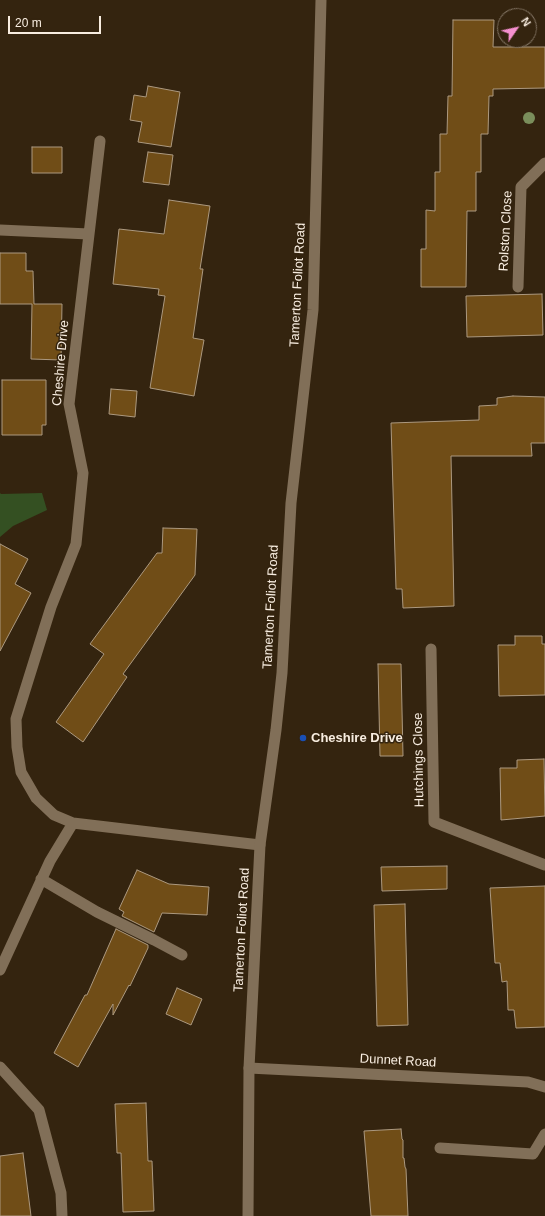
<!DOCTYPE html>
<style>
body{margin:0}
#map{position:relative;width:545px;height:1216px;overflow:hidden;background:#34240f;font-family:Arial,sans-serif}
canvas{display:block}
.north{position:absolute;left:497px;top:8px;width:40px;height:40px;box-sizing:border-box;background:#34240f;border:1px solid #827463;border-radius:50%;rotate:56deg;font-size:11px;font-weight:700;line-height:16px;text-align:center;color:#f8ede0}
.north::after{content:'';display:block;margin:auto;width:14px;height:18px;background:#f690d0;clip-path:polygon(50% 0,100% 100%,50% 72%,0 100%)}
.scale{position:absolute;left:8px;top:16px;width:93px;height:18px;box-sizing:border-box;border:2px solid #f8ede0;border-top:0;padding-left:5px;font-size:12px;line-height:14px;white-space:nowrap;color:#f8ede0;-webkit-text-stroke:3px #34240f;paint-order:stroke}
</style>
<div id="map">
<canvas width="545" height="1216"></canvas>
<div class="north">N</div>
<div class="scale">20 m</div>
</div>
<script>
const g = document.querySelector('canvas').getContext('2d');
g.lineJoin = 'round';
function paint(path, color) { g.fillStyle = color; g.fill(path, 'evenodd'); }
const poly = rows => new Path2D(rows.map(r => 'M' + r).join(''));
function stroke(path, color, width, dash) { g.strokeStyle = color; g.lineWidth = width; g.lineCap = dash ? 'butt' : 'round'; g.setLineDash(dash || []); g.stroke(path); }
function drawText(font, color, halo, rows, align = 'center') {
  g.font = font + ' Arial,sans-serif'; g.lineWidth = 3; g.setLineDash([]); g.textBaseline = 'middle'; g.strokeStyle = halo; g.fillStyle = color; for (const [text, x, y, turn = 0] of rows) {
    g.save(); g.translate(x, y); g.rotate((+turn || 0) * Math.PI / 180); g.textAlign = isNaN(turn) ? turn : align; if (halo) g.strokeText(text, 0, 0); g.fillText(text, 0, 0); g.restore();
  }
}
const green = poly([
 [0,493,1,494,42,493,47,510,13,526,0,537]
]);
const building = poly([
 [453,20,494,20,493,47,545,47,545,88,493,89,493,96,489,96,488,134,481,134,481,172,476,172,476,211,467,211,466,287,421,287,421,249,426,249,426,210,435,211,435,172,440,172,440,134,447,134,448,96,452,96,453,20],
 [148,86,180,92,171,147,138,142,142,122,130,120,134,95,146,97,148,86],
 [32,147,62,147,62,173,32,173,32,147],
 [148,152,173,155,169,185,143,182,148,152],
 [169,200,210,206,200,269,203,269,193,338,204,340,194,396,150,388,165,296,158,295,159,289,113,284,119,229,164,234,169,200],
 [0,253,26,253,26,271,33,271,34,304,62,304,61,360,31,359,32,304,0,304,0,253],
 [542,294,543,335,467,337,466,296,542,294],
 [2,380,46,380,46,425,42,425,42,435,2,435,2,380],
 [111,389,137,391,135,417,109,414,111,389],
 [513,396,545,397,545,443,531,443,532,456,451,456,454,606,403,608,402,589,396,589,391,423,479,420,479,406,497,405,497,398,513,396],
 [163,528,197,529,195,575,123,674,127,677,83,742,56,722,104,654,90,644,157,553,162,553,163,528],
 [0,544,28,559,15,584,31,593,0,651,0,544],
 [515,636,542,636,542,644,545,644,545,695,499,696,498,645,515,645,515,636],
 [378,664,401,664,403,756,380,756,378,664],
 [544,759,545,816,501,820,500,768,517,768,517,760,544,759],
 [447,866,447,889,382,891,381,867,447,866],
 [137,870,169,884,209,887,207,915,162,913,154,932,122,916,124,912,119,909,137,870],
 [545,886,545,1027,516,1028,514,1010,508,1010,507,981,502,982,500,963,495,963,490,888,545,886],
 [405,904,408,1025,377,1026,374,905,405,904],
 [116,929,148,945,148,948,130,986,129,985,113,1015,113,1004,78,1067,54,1053,85,995,87,995,116,929],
 [177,988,202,999,191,1025,166,1014,177,988],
 [146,1103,148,1161,152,1161,154,1211,123,1212,121,1153,117,1153,115,1104,146,1103],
 [401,1129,402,1139,403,1140,403,1158,404,1158,405,1167,406,1169,408,1216,371,1216,364,1131,401,1129],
 [23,1153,31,1216,0,1216,0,1156,23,1153]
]);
const service = poly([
 [440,1148,533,1154,545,1134]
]);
const minor = poly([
 [100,141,69,404,83,473,76,544,51,607,16,719,17,747,21,772,36,798,54,815,73,823,260,845],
 [0,230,89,234],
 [518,287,521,187,545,163],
 [431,649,434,822,545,865],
 [41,879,97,912,154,940,182,955],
 [0,970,50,861,73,823],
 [0,1067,39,1110,61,1193,62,1216]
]);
const tertiary = poly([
 [249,1068,528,1082,545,1087]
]);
const secondary = poly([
 [248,1216,249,1068,260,845,276,730,282,673,291,503,313,310,321,0]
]);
const trees = [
 [529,118]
];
const markers = [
 [303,738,4,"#1a4fb4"]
];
const streetNames = [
 ["Rolston Close",506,231,-87],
 ["Tamerton Foliot Road",298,285,-87],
 ["Cheshire Drive",61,363,-85],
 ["Tamerton Foliot Road",271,607,-87],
 ["Hutchings Close",419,760,-91],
 ["Tamerton Foliot Road",242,930,-87],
 ["Dunnet Road",398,1061,3]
];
const poiNames = [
 ["Cheshire Drive",311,738]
];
paint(green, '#345022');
paint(building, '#704d17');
stroke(building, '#ac9980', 1);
stroke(service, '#816f58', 11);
stroke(minor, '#816f58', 11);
stroke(tertiary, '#816f58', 11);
stroke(secondary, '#816f58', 11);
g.fillStyle = '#7a8e5b';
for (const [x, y] of trees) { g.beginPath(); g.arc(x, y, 6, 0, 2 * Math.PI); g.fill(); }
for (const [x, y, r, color] of markers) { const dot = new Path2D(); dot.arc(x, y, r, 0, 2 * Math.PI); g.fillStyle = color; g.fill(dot); stroke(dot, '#34240f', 1.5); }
drawText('13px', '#f8ede0', '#34240f', streetNames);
drawText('bold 13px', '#f8ede0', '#34240f', poiNames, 'left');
</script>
